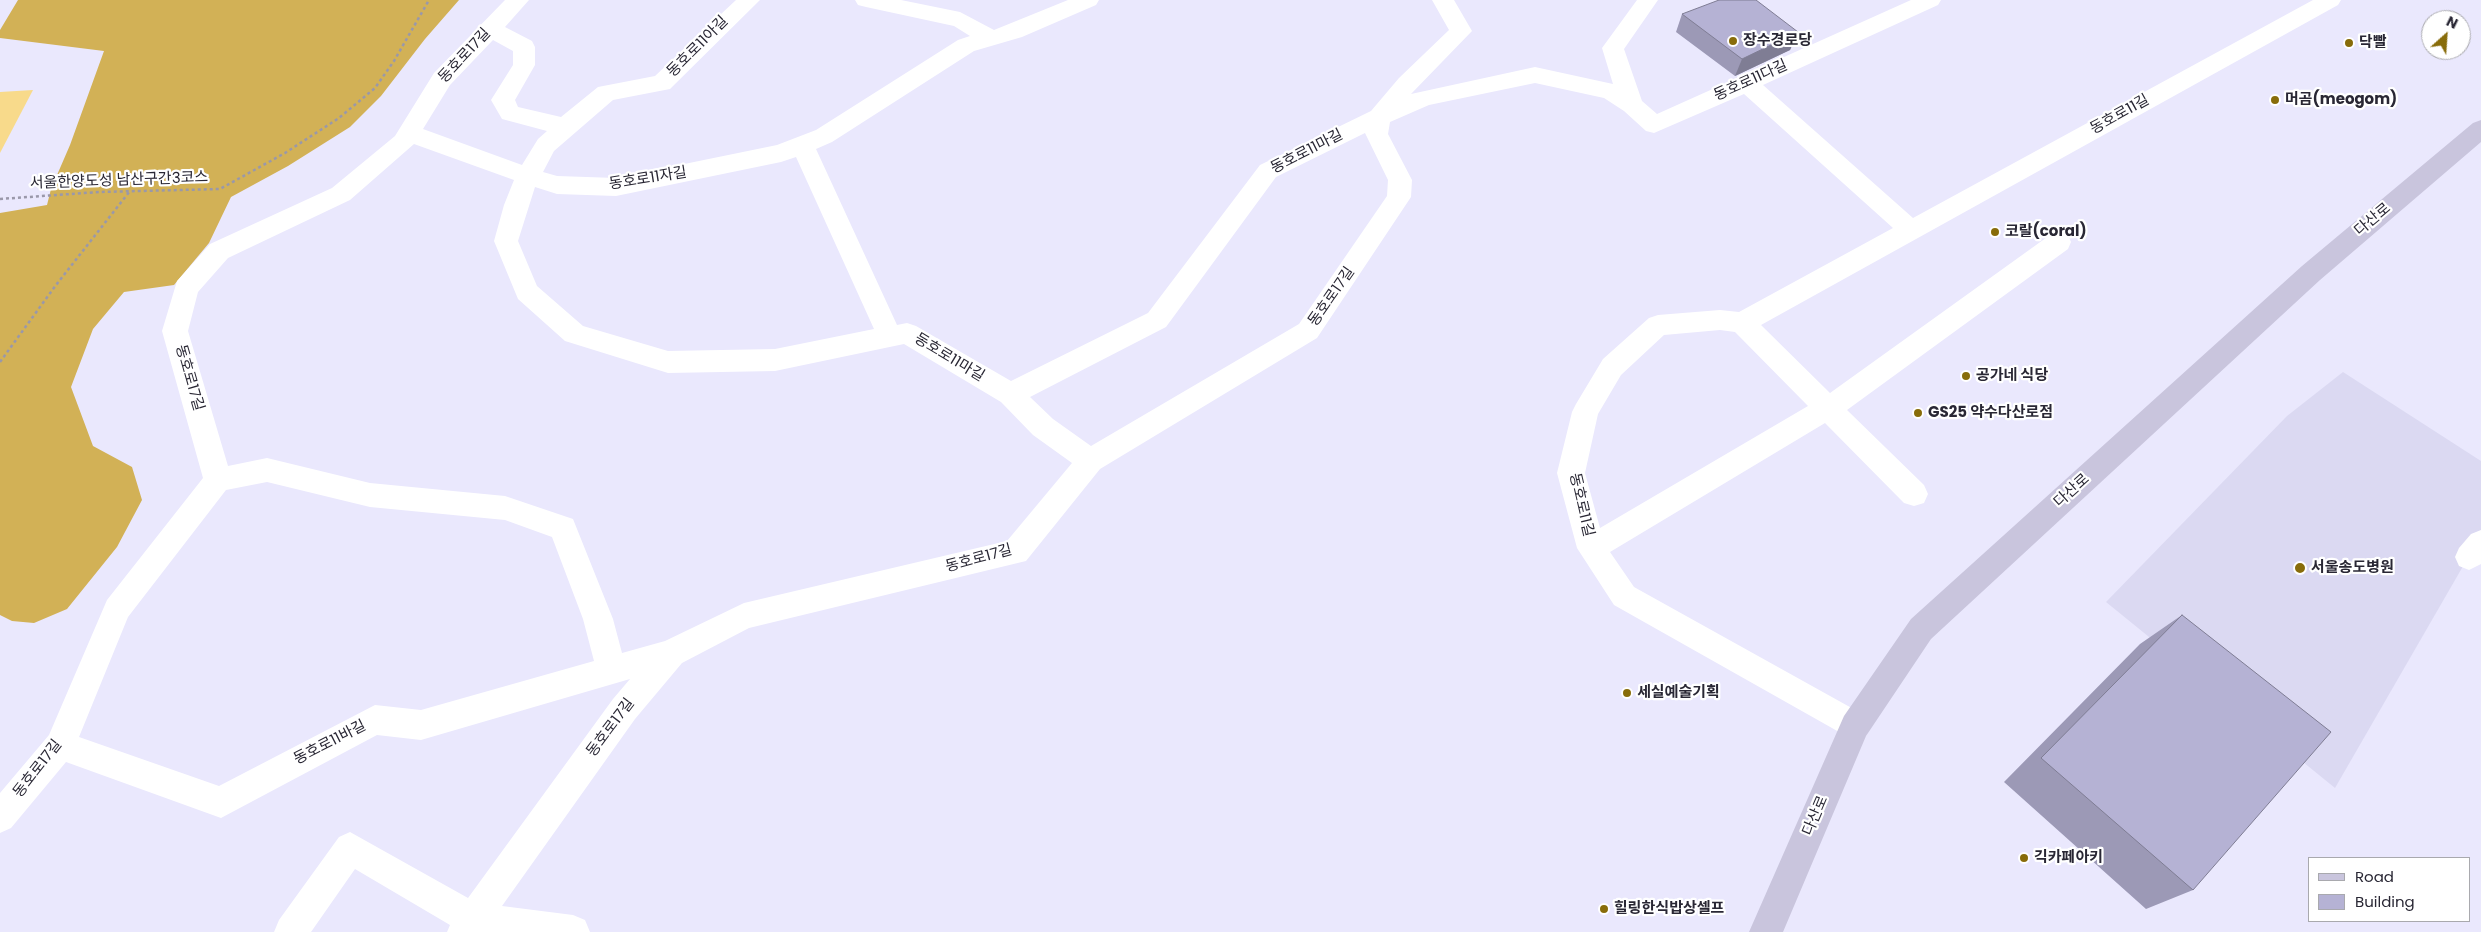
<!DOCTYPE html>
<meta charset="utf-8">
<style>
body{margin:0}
#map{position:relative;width:2481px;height:932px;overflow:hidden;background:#eae8fd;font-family:Poppins,sans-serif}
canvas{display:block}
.legend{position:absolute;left:2308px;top:857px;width:162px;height:65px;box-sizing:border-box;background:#fff;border:1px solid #a9a9ae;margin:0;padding:6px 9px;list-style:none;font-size:15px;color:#292734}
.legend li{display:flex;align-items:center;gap:10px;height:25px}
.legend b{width:25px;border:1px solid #a9a9ae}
.north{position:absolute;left:2421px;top:10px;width:50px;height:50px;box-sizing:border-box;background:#fff;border:1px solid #a9a9ae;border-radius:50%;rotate:26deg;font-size:14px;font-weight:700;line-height:20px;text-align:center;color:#292734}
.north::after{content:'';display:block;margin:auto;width:18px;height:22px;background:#886c0a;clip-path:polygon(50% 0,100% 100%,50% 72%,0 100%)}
</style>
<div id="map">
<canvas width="2481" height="932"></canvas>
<ul class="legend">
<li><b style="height:6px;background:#c9c5dd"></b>Road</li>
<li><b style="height:14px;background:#b5b2d4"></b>Building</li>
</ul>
<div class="north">N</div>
</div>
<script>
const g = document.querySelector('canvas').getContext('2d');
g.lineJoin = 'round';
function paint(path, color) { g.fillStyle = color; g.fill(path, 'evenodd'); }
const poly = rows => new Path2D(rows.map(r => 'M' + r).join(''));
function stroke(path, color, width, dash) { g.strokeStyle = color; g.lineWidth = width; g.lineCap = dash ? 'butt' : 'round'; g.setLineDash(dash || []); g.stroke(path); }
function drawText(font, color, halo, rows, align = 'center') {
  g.font = font + ' Poppins,"Noto Sans KR",sans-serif'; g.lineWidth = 4.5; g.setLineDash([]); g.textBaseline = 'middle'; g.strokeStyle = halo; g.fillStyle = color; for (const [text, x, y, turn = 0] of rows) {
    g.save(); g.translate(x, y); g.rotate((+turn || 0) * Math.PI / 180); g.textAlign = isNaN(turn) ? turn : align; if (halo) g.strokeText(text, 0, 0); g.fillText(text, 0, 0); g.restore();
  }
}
const built = poly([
 [2343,372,2481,461,2481,535,2335,788,2106,602,2287,416]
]);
const green = poly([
 [33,90,0,153,0,92]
]);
const forest = poly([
 [18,0,459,0,425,39,381,96,350,127,288,166,231,197,209,243,174,285,124,292,93,329,71,387,93,446,132,467,142,500,117,547,67,609,34,623,12,621,0,615,0,213,47,205,51,189,70,145,104,51,0,38,0,30]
]);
const path = poly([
 [0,199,99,192,220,189,285,153,339,118,375,88,394,61,429,0],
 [0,362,56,285,130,191]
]);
const street = poly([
 [505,0,529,0,505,27,532,41,535,47,535,65,515,100,518,107,561,117,598,87,655,76,736,0,760,0,670,89,613,100,554,151,543,172,557,176,616,178,777,145,816,130,958,40,970,36,954,26,866,7,858,5,855,0,901,0,960,12,994,30,1068,0,1099,0,1096,5,1022,37,974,51,832,142,816,149,897,325,907,323,916,326,1011,381,1148,313,1260,165,1371,111,1399,78,1449,30,1432,0,1454,0,1472,31,1411,94,1535,67,1613,84,1602,48,1637,0,1658,0,1624,49,1642,101,1657,114,1911,0,1941,0,1938,5,1763,85,1913,218,2313,0,2341,0,2338,5,1761,325,1830,393,2050,235,2059,232,2068,235,2071,242,2068,249,1847,410,1924,485,1928,494,1924,503,1914,506,1904,503,1825,423,1610,552,1634,587,1866,716,1870,726,1866,736,1855,741,1614,605,1577,548,1557,473,1572,412,1576,404,1603,359,1649,318,1658,315,1720,310,1739,312,1893,228,1744,94,1654,133,1646,131,1624,111,1604,98,1535,83,1429,105,1390,122,1388,134,1412,180,1411,197,1317,338,1100,469,1026,561,749,628,682,663,635,719,502,906,573,915,585,920,590,932,447,932,450,925,355,869,311,932,274,932,279,920,339,837,350,832,468,898,613,699,630,679,421,740,377,735,221,818,66,762,11,828,0,833,0,793,49,735,107,600,203,478,162,331,177,281,210,244,332,188,395,136,434,73,505,0],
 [493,40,513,51,513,65,491,100,502,119,547,131,538,139,522,165,423,129,450,85,493,40],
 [1365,133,1388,180,1387,196,1299,324,1091,446,1053,419,1030,397,1166,327,1276,177,1365,133],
 [414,144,514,180,504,205,494,241,518,299,565,341,668,373,775,371,904,344,1001,402,1033,435,1072,463,1007,541,744,603,665,641,622,653,613,619,573,519,505,496,370,483,267,458,228,466,188,331,198,292,228,258,350,200,414,144],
 [796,157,874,329,775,349,668,351,583,326,537,286,518,241,535,187,557,194,616,196,781,162,796,157],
 [1720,330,1735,332,1808,406,1600,528,1585,473,1598,414,1621,375,1664,335,1720,330],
 [267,482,370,507,505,520,552,537,583,619,594,661,421,710,375,705,219,786,79,737,128,617,226,490,267,482],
 [2481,530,2481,564,2469,570,2459,566,2455,557,2459,548,2471,534,2481,530]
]);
const secondary = poly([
 [2481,120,2481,142,2320,280,1931,639,1866,736,1783,932,1749,932,1844,716,1911,619,2302,266,2473,123,2481,120]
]);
const wall = poly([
 [1682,14,1798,32,1790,50,1735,76,1676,32],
 [2182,615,2193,890,2146,909,2004,782,2140,644]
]);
const shadedWall = poly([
 [1798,32,1790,50,1735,76,1742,59]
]);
const building = poly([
 [1719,0,1756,0,1798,32,1742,59,1682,14,1719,0],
 [2182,615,2331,732,2193,890,2041,758,2182,615]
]);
const markers = [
 [1733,41,5,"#886c0a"],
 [2349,43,5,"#886c0a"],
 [2275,100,5,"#886c0a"],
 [1995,232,5,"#886c0a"],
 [1966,376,5,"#886c0a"],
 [1918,413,5,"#886c0a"],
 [2300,568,6,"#886c0a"],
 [1627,693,5,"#886c0a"],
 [2024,858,5,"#886c0a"],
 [1604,909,5,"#886c0a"]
];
const poiNames = [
 ["장수경로당",1743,41],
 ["닥빨",2359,43],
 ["머곰(meogom)",2285,100],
 ["코랄(coral)",2005,232],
 ["공가네 식당",1976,376],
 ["GS25 약수다산로점",1928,413],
 ["서울송도병원",2311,568],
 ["세실예술기획",1637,693],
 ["긱카페아키",2034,858],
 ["힐링한식밥상셀프",1614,909]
];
const streetNames = [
 ["동호로11아길",698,47,-45],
 ["동호로17길",465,56,-47],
 ["동호로11다길",1751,81,-24],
 ["동호로11길",2120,115,-29],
 ["동호로11마길",1307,152,-27],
 ["동호로11자길",648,179,-9],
 ["서울한양도성 남산구간3코스",119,181,-2],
 ["다산로",2373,220,-40],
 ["동호로17길",1332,297,-55],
 ["동호로11마길",949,358,31],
 ["동호로17길",189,378,74],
 ["다산로",2072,491,-42],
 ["동호로11길",1581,505,77],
 ["동호로17길",979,559,-15],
 ["동호로17길",611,728,-53],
 ["동호로11바길",330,743,-27],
 ["동호로17길",38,769,-52],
 ["다산로",1816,816,-67]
];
paint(built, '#dbd9f2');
paint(green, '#f8da8b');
paint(forest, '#d2b156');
stroke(path, '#9a98aa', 2.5, [3, 3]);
paint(street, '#fff');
paint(secondary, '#c9c5dd');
paint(wall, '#9c99b6');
paint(shadedWall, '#7f7d94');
paint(building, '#b5b2d4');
stroke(building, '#7f7d94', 1);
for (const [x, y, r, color] of markers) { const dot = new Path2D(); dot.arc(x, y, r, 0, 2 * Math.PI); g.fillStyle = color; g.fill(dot); stroke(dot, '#fff', 2); }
drawText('bold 15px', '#292734', '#fff', poiNames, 'left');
drawText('15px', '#292734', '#fff', streetNames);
</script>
